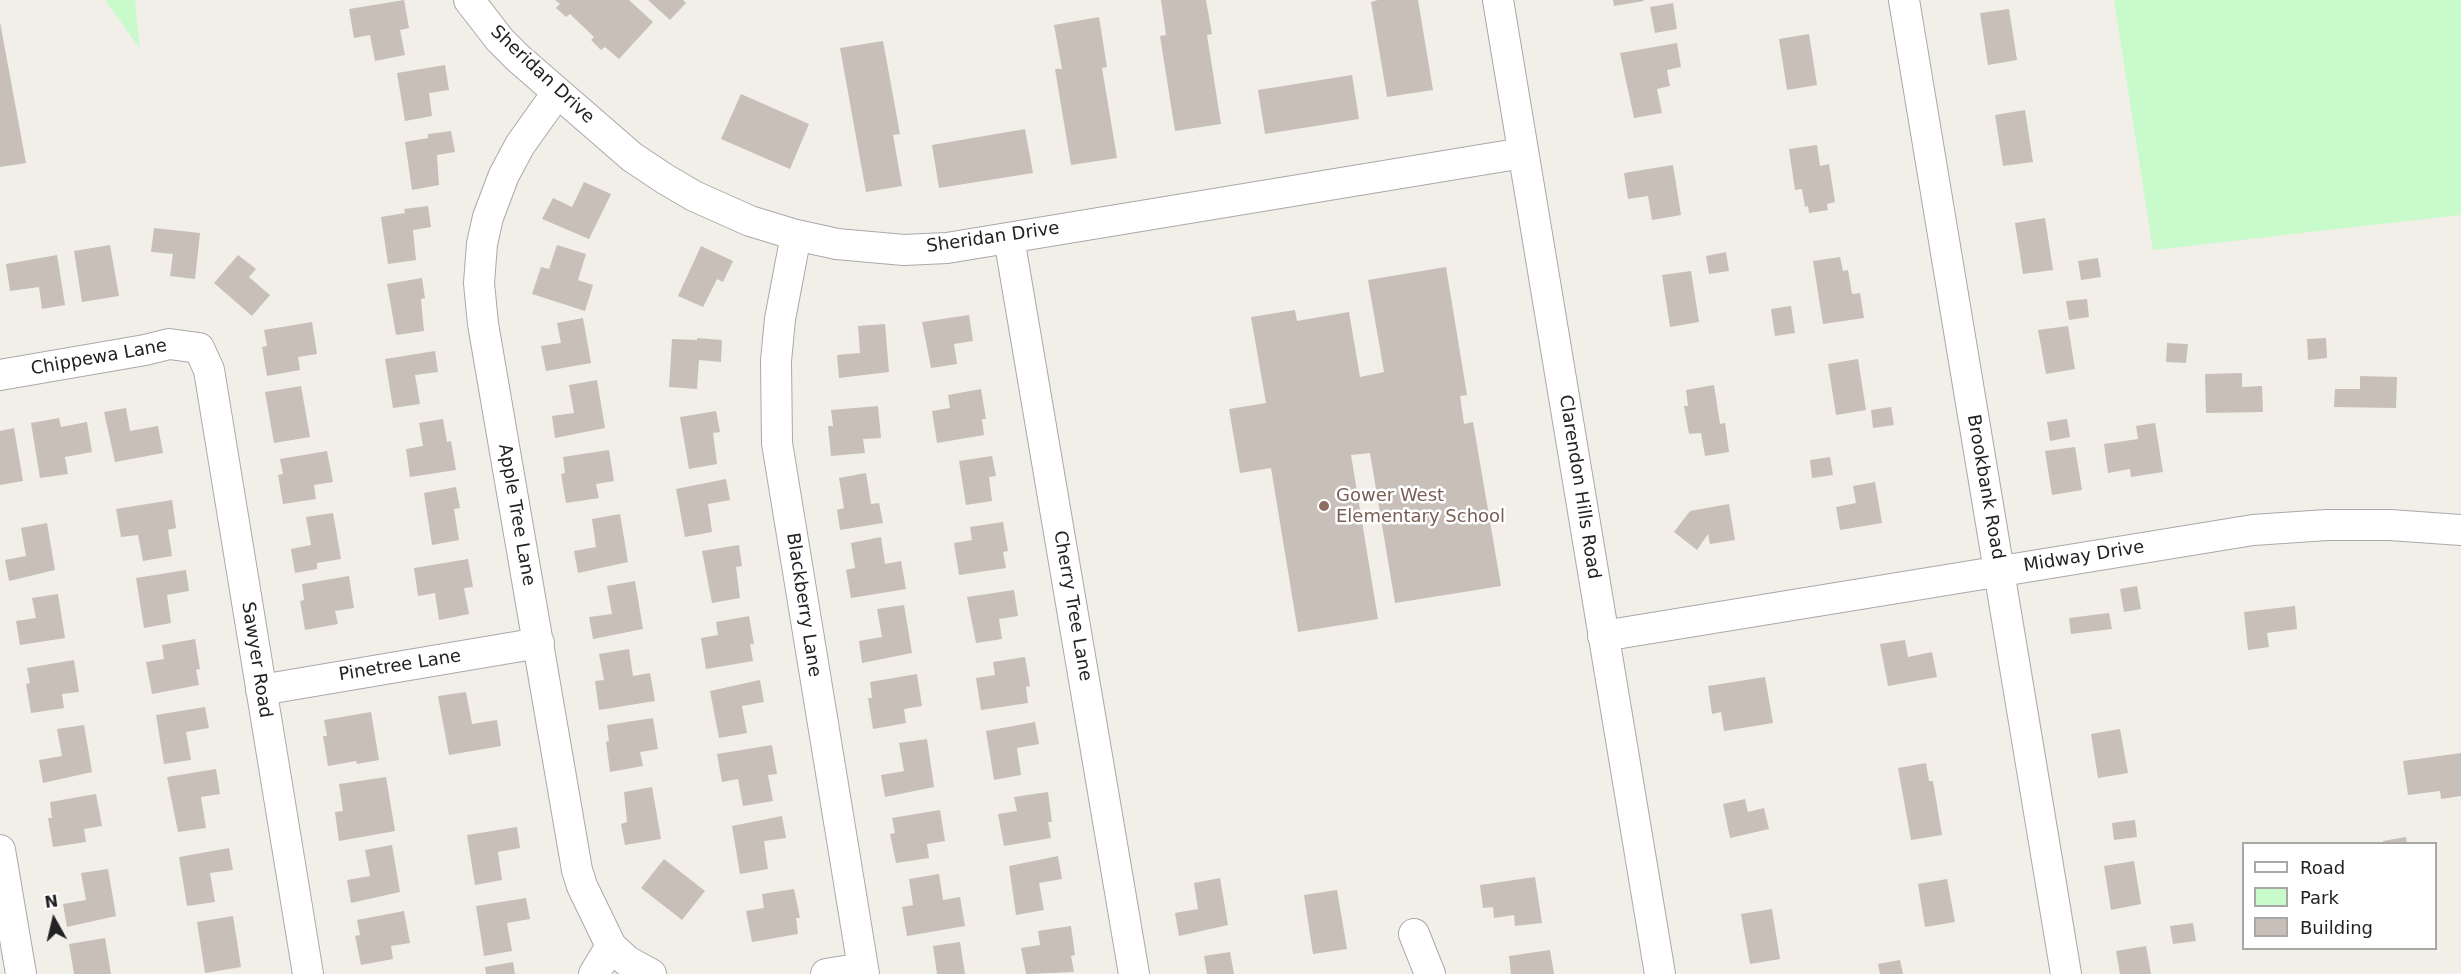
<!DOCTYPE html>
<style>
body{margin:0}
#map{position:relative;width:2461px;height:974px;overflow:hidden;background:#f2efe9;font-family:"DejaVu Sans",sans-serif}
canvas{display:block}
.legend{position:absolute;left:2242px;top:842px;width:195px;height:108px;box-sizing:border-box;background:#fff;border:2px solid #a7a7a7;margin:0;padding:8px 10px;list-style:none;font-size:18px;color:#222}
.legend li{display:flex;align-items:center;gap:12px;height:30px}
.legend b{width:30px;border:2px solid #a7a7a7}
.north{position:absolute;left:24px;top:890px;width:60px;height:60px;-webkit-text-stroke:4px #fff;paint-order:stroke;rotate:352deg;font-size:16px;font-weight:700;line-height:24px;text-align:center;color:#222}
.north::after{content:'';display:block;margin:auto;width:21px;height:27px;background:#222;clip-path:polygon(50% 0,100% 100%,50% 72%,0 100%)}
</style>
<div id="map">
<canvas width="2461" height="974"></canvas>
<ul class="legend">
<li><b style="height:8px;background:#fff"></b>Road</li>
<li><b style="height:16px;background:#c8facc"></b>Park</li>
<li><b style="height:16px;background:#c7bfb8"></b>Building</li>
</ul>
<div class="north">N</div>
</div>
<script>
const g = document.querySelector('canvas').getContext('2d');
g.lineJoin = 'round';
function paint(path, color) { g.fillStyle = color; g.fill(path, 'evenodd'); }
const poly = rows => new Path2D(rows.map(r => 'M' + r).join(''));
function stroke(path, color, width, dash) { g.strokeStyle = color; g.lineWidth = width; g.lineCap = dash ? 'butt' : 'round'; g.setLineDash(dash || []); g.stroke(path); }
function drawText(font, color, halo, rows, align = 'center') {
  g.font = font + ' "DejaVu Sans",sans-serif'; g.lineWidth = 5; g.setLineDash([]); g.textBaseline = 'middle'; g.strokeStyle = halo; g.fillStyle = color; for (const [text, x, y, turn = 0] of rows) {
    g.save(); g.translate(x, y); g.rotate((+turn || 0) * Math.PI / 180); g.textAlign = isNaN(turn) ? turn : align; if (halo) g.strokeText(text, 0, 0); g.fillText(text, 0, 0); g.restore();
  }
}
const park = poly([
 [105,0,135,0,140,49],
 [2114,0,2461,0,2461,215,2153,250]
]);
const building = poly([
 [404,0,409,28,400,30,405,55,375,61,370,35,354,38,349,9],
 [555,0,629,0,653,22,619,59,605,47,601,50,591,40,594,37,570,14,566,17,556,8,560,4],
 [648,0,683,0,686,3,670,20],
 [1161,0,1206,0,1212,34,1207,35,1221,124,1175,131,1160,36,1166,35],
 [1378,0,1418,0,1433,90,1387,97,1371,2],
 [1613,0,1643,0,1644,1,1614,6],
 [1673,3,1677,29,1655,33,1650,7],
 [2009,9,2017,60,1988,65,1980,13],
 [1099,17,1107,67,1102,68,1117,158,1071,165,1055,69,1062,69,1054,25],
 [0,22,26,163,0,167],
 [1809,34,1817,85,1787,90,1779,39],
 [883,41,900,134,893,135,902,186,866,192,840,48],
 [1677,43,1681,67,1667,70,1670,86,1657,89,1662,113,1634,118,1620,53],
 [445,65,449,90,429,93,432,116,405,121,397,73],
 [1352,75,1359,119,1265,134,1258,90],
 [741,94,809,124,790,169,721,139],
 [2025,110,2033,162,2003,166,1995,115],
 [1025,129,1033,173,939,188,932,145],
 [451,131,455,152,437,155,439,185,412,190,405,142,428,138,428,134],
 [1817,145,1820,166,1829,164,1835,202,1827,204,1828,210,1809,213,1808,206,1805,207,1802,189,1795,190,1789,149],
 [1673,165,1681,215,1652,220,1648,196,1628,199,1624,173],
 [584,182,611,194,589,239,542,219,553,198,572,207],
 [428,206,431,227,413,230,416,260,388,264,381,217,405,213,404,209],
 [2045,218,2053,270,2023,274,2015,223],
 [154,228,200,233,195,279,170,276,173,254,151,252],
 [110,245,119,296,82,302,74,251],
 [557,245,586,254,578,280,593,285,585,311,532,294,541,267,549,269],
 [701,246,733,261,723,282,717,279,703,307,678,296],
 [1726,252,1729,271,1709,274,1706,256],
 [57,255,65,305,42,309,39,287,10,291,6,264],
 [238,255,256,269,249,277,270,295,252,316,214,283],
 [1840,257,1843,271,1848,270,1852,294,1860,293,1864,318,1823,324,1813,261],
 [2098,258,2101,277,2081,280,2078,261],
 [1446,267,1467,395,1460,396,1464,424,1473,422,1501,586,1395,603,1370,453,1351,455,1378,619,1298,632,1271,468,1240,473,1229,409,1266,403,1251,317,1295,310,1297,321,1349,312,1360,377,1384,372,1368,280],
 [1691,271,1699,322,1670,327,1662,275],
 [422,278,425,298,421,299,424,331,396,335,387,284],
 [2087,299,2089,317,2069,320,2066,301],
 [1791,306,1795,333,1775,336,1771,309],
 [969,315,973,341,954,344,957,364,931,368,922,322],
 [583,318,591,363,546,371,541,346,561,343,557,323],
 [312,322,317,354,298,357,300,370,267,376,262,347,267,346,264,330],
 [885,324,889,372,839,378,837,355,860,353,858,326],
 [2068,326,2075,369,2046,374,2038,330],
 [697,338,722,340,721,362,699,360,697,389,669,387,672,339,697,340],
 [2326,338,2327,358,2308,360,2307,339],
 [2167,343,2188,344,2186,363,2166,362],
 [435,351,438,372,415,375,420,404,393,408,385,359],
 [1858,359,1866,410,1836,415,1828,364],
 [2242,373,2242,387,2262,386,2263,412,2206,413,2205,374],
 [2360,376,2397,377,2396,408,2334,407,2335,389,2360,389],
 [597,380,605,428,555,438,552,416,574,413,569,385],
 [1714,385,1720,424,1725,423,1729,452,1705,456,1701,433,1689,434,1684,406,1688,406,1686,390],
 [301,386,310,437,274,443,265,392],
 [981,389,986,419,982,419,984,435,937,443,932,411,950,408,948,395],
 [878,406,881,438,863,439,865,453,831,456,828,426,833,426,831,410],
 [1891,407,1894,425,1873,428,1871,410],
 [126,408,130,431,158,426,163,453,115,462,104,412],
 [716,411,720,432,713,433,717,464,689,469,680,417],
 [59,418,61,427,87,422,92,452,65,457,68,474,40,478,31,423],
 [443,419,447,442,451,441,456,470,410,477,406,449,423,446,419,423],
 [2067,419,2070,437,2050,441,2047,422],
 [2155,423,2163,472,2131,477,2130,469,2108,473,2104,444,2138,439,2136,426],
 [14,428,23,481,0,485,0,431],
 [2075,447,2082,490,2052,495,2045,451],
 [609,450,614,481,596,484,599,498,566,503,561,474,565,473,563,457],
 [327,451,333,482,314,485,316,499,283,504,278,475,283,474,280,459],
 [992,456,996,476,989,477,992,501,966,505,959,461],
 [1830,457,1833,475,1812,478,1810,460],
 [866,473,871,504,879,503,883,523,840,530,837,510,844,508,839,478],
 [726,479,730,500,708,504,712,532,685,537,676,489],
 [1875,482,1882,523,1840,530,1836,507,1856,503,1853,486],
 [456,487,460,508,454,509,459,540,432,545,424,493],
 [172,500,176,528,168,530,172,556,143,561,138,535,121,537,116,509],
 [1729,504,1735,540,1710,544,1708,534,1697,550,1674,532,1690,511],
 [333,513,341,559,317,563,317,569,295,573,291,549,311,545,306,517],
 [620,514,628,562,578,573,574,551,596,547,592,519],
 [1003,522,1008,551,1003,552,1006,568,959,575,954,543,972,540,970,527],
 [47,523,55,570,9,581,5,560,26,556,21,528],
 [881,537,885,564,901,561,906,589,851,598,846,570,855,568,851,543],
 [739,545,742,566,736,567,740,598,712,603,702,551],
 [468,559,473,587,464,588,469,614,439,620,435,593,418,596,414,568],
 [186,570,189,591,167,595,171,623,144,628,136,578],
 [349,576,354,608,335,611,338,624,305,630,300,601,304,600,302,584],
 [635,581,643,629,593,639,589,617,612,614,607,586],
 [2137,586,2141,609,2124,612,2120,589],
 [1014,590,1018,616,999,619,1002,639,976,643,967,597],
 [58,594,65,638,20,645,16,621,36,618,32,598],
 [904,605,912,653,862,663,859,641,882,637,877,609],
 [2295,606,2297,629,2267,633,2269,647,2248,650,2244,612],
 [2109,613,2112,629,2071,634,2069,618],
 [749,616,754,644,750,644,753,661,706,669,701,638,718,635,716,622],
 [195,639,200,669,196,670,199,685,152,694,146,662,164,659,162,645],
 [1905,640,1908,657,1932,652,1937,677,1888,686,1880,644],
 [629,649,633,676,650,673,655,701,599,710,595,681,604,680,599,654],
 [1025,657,1030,686,1026,687,1028,703,981,710,976,678,995,675,993,662],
 [74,660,79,692,62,694,64,708,31,713,26,684,30,683,27,668],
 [917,674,922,706,904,709,906,723,873,729,868,698,872,698,870,682],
 [1765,677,1773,723,1724,731,1721,712,1712,714,1708,686],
 [760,680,764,702,742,706,747,733,719,738,710,691],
 [466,692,472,724,497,720,501,746,449,755,438,696],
 [205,707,209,728,186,732,191,760,164,764,156,715],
 [371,712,379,760,357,764,356,761,328,766,323,736,327,736,324,720],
 [653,718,658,749,640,752,643,766,610,772,606,742,609,741,607,725],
 [1035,722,1039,744,1017,748,1021,775,994,780,986,731],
 [84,725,92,772,43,783,39,760,62,756,57,729],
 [2120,729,2128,773,2098,778,2091,734],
 [927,739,934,787,885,797,881,775,904,771,899,743],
 [772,745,777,774,768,775,773,801,743,806,738,779,722,782,717,754],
 [2461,753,2461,796,2441,799,2440,791,2408,795,2403,761],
 [1926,763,1929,781,1933,781,1942,835,1911,840,1898,768],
 [216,769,220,794,201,797,206,828,178,832,167,777],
 [386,777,395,831,339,841,335,812,343,811,339,784],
 [652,787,661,839,625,845,621,824,627,822,624,792],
 [1048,792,1052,822,1048,822,1051,838,1004,846,998,814,1017,811,1014,797],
 [96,794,102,826,84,829,86,842,53,847,48,818,52,818,50,802],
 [1745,799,1748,812,1764,808,1769,829,1730,838,1723,804],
 [940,810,945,841,927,844,929,858,896,863,890,834,895,833,892,818],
 [782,816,786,838,764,841,768,869,740,874,732,826],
 [2135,820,2137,837,2114,840,2112,823],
 [517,827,520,848,498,852,502,880,475,885,467,835],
 [2406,837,2407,844,2383,844,2383,841],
 [392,845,400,892,351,903,347,880,370,876,365,850],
 [229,848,233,870,210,873,215,902,187,906,179,857],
 [1058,856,1062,879,1039,883,1044,910,1016,915,1009,866],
 [664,859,705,891,682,920,641,888],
 [2134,861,2141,904,2111,910,2104,866],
 [108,869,116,916,67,927,63,904,86,900,81,873],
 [939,874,943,900,960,897,965,926,907,936,902,907,913,905,909,879],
 [1535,877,1542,923,1515,926,1514,915,1494,918,1493,907,1483,908,1480,885],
 [1220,878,1228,925,1179,936,1175,913,1198,909,1194,883],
 [1947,879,1955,922,1925,927,1918,884],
 [794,889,800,918,796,918,798,934,752,942,746,911,764,908,762,894],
 [1337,890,1347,949,1313,954,1304,895],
 [526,898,530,919,507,923,512,951,484,956,476,906],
 [1772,909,1780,959,1750,964,1741,914],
 [404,911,410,943,391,946,393,959,361,965,355,936,360,935,357,920],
 [233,916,241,967,205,973,197,922],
 [2193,923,2196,941,2173,944,2170,926],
 [1071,926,1075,955,1071,956,1074,972,1026,974,1021,948,1040,945,1038,931],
 [105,938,111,974,74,974,69,944],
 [960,942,965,974,937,974,933,946],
 [2146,946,2151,974,2120,974,2116,951],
 [1550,950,1554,974,1511,974,1509,956],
 [1230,952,1234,974,1207,974,1204,956],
 [1900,960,1903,974,1880,974,1878,964],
 [513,962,515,974,486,974,485,967]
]);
const minor = poly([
 [469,0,500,40,518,58,632,157,665,179,694,196,750,221,796,235,837,244,904,250,947,248,1523,153],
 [1498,0,1660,974],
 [1904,0,2066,974],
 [557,93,520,145,504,175,488,217,482,244,479,283,483,324,577,870,582,886,611,946,627,961,651,974],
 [796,235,780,319,776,361,777,443,864,974],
 [1009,238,1134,974],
 [0,375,145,350,169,344,199,348,209,370,308,974],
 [1603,636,2253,530,2327,525,2390,525,2461,530],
 [261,690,539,643],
 [0,850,21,974],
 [1414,934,1430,974],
 [594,974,611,946],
 [826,974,863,968]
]);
const markers = [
 [1324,506,6,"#8d6e63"]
];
const streetNames = [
 ["Sheridan Drive",542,75,43],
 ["Sheridan Drive",993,238,-8],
 ["Chippewa Lane",99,358,-10],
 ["Clarendon Hills Road",1579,487,81],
 ["Brookbank Road",1985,487,80],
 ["Apple Tree Lane",516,515,80],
 ["Midway Drive",2084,557,-9],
 ["Blackberry Lane",803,605,81],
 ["Cherry Tree Lane",1072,606,80],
 ["Sawyer Road",256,660,81],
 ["Pinetree Lane",400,666,-9]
];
const educationNames = [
 ["Gower West",1336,496],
 ["Elementary School",1336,517]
];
paint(park, '#c8facc');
paint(building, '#c7bfb8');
stroke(minor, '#a9a9a9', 32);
stroke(minor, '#fff', 30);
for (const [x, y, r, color] of markers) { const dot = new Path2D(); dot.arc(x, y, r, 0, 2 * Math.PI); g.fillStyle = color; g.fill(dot); stroke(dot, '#fff', 2); }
drawText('18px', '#222', '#fff', streetNames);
drawText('18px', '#785e54', '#fff', educationNames, 'left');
</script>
